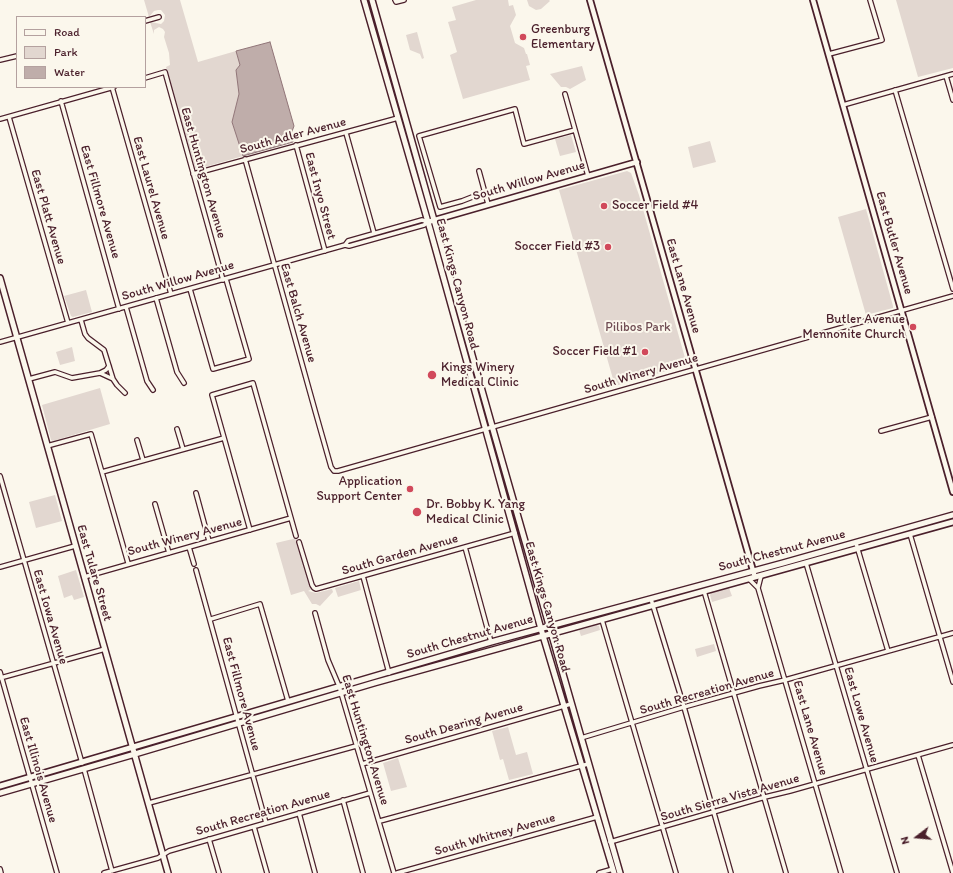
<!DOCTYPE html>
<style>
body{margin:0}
#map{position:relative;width:953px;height:873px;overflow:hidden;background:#fbf7ec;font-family:Itim,sans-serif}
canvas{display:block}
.legend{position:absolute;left:16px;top:16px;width:130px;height:72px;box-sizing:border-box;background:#fbf7ec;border:1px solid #b4a19f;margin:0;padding:5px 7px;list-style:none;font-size:12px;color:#4a1f2b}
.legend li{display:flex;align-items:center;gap:8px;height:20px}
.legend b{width:20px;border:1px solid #b4a19f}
.north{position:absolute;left:897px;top:817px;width:40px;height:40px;-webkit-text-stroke:3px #fbf7ec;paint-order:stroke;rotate:254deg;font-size:11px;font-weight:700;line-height:16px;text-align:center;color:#4a1f2b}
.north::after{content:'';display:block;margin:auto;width:14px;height:18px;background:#4a1f2b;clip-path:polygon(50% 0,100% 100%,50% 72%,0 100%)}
</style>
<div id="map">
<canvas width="953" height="873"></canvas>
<ul class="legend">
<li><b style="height:5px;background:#fbf7ec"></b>Road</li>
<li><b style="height:11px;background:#e2d7d0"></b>Park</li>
<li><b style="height:11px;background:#bfadaa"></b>Water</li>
</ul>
<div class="north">N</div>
</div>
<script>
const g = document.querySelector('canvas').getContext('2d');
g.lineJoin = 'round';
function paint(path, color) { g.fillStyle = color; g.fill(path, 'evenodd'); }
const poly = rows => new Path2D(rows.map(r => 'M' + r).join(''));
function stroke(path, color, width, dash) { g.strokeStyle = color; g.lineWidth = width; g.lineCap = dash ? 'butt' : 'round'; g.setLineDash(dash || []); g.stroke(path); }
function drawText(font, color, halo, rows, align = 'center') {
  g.font = font + ' Itim,sans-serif'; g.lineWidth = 4; g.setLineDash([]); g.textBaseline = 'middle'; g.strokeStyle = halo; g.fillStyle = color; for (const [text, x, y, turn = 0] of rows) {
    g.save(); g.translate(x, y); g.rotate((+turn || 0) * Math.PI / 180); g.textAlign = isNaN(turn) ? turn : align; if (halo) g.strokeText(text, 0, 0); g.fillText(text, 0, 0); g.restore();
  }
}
const green = poly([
 [144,0,180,0,198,62,236,51,240,65,236,70,239,94,232,122,243,156,198,169,195,168,166,67,170,65,169,53,164,37,165,32,163,29,159,27,154,30,154,34,150,22,161,24,164,21,165,15,161,10,158,10,154,11,149,17],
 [476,0,508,0,509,6,513,5,516,15,510,26,515,43,524,48,526,54,527,54,530,65,526,66,530,80,463,99,450,55,457,52,448,22,456,20,452,7],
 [527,0,549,0,550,1,541,9,536,10,529,6],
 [896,0,953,0,953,68,918,77],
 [417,32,424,58,422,59,420,54,410,50,406,35],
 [582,66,586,80,570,89,566,87,561,87,550,74],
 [571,135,576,152,560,156,555,139],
 [710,141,716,162,693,168,688,147],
 [627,171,631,173,639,195,687,365,615,386,559,190],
 [866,209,893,306,893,308,866,315,838,217],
 [86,290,92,312,73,317,71,316,64,296],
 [72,347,75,361,60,365,56,352],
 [100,388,110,424,53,441,51,440,42,405],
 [55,495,62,521,36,528,29,502],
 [297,538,312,589,308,591,316,593,332,589,333,592,320,606,316,604,312,604,304,591,291,595,276,543],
 [76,570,84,597,74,600,72,595,64,598,58,576],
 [359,581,361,590,338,597,335,588],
 [729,588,732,596,712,602,710,595,711,593],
 [597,625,599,626,600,630,581,636,579,630],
 [714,644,716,651,697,657,695,649],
 [508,727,516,755,527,752,533,774,509,780,503,759,500,760,492,731],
 [398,758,407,787,391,791,383,763]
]);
const water = poly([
 [270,42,294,126,291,134,293,142,243,156,232,122,239,94,236,70,240,65,236,51,270,42]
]);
const minor = poly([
 [395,0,396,2,404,0],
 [145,21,159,17],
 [829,54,882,40,870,0],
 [0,60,17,56],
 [946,76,953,100],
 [145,78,165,72,223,280],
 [112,87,171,294],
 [895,90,953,289],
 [565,94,588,176],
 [61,101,119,309],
 [843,105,953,74],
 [9,117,68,323],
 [0,119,114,87],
 [346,133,374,233],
 [296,145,325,251],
 [245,159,316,414,331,467,334,471,338,471,953,296],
 [479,171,488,204],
 [193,174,398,118],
 [485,192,462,201,440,207,419,136,515,109,524,144,575,130],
 [422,220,428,222,424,225,349,246,345,245,348,241,422,220],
 [190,289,213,369,249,359,226,279],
 [156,298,177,372,184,383],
 [126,307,147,381,153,390],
 [81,320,85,334,88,338,104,350,113,379,117,385,125,393],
 [0,342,345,245],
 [109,366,106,370,100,373,113,379],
 [29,379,55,372,72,378,100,373],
 [177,429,183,449],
 [881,431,932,417],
 [137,440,143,460],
 [47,446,91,434,128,563],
 [102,472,224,438],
 [0,476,82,763],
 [196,493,209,541],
 [155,504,169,553],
 [250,530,212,395,253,383,296,536],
 [910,534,953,682],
 [299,542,312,585,314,588,316,589,515,533],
 [856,543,888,651],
 [189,547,194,564],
 [465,547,491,642],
 [806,563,897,873],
 [0,567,75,546],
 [196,570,266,823],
 [363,576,389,673],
 [84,577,291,518],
 [749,579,758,588,841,873],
 [758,588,761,576],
 [704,591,786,873],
 [651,599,684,707,731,873],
 [315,613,328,660,339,686,394,873],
 [211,619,260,604,288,701],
 [602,620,676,873],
 [0,672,57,873],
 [0,678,105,649],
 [581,738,684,707,759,686,785,680,953,633],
 [918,755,953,873],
 [362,764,571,704],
 [84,769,112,871],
 [343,800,363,873],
 [149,803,356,746],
 [299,813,315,873],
 [380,821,588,764],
 [254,827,267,873],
 [209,839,219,873],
 [610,842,765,797,790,791,953,745],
 [0,869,1,873],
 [104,873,158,858,169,851,370,793],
 [397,873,597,817],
 [599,873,613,869]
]);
const tertiary = poly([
 [590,0,754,574],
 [813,0,953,492],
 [428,222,637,162]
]);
const secondary = poly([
 [364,0,430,229,541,629,614,873],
 [372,0,494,433,620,873],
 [0,278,168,873],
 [0,786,491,642,783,563,953,515],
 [0,793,135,754,374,683,953,522]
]);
const markers = [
 [523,37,4,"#d1495b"],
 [604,206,4,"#d1495b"],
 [608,247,4,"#d1495b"],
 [913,327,4,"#d1495b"],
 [645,352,4,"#d1495b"],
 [432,375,5,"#d1495b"],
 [410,489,4,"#d1495b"],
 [417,512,5,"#d1495b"]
];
const poiNames = [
 ["Greenburg",531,30],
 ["Elementary",531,45],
 ["Soccer Field #4",612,206],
 ["Soccer Field #3",600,247,"right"],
 ["Butler Avenue",905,320,"right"],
 ["Mennonite Church",905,335,"right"],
 ["Soccer Field #1",637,352,"right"],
 ["Kings Winery",441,368],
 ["Medical Clinic",441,383],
 ["Application",402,482,"right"],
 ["Support Center",402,497,"right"],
 ["Dr. Bobby K. Yang",426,505],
 ["Medical Clinic",426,520]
];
const streetNames = [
 ["South Adler Avenue",293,136,-15],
 ["East Huntington Avenue",203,173,74],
 ["South Willow Avenue",529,181,-16],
 ["East Laurel Avenue",151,188,74],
 ["East Inyo Street",320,196,75],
 ["East Fillmore Avenue",100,202,74],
 ["East Platt Avenue",48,217,74],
 ["East Butler Avenue",894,243,74],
 ["South Willow Avenue",178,281,-16],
 ["East Kings Canyon Road",457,284,75],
 ["East Lane Avenue",683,286,74],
 ["East Balch Avenue",298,313,74],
 ["South Winery Avenue",641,374,-16],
 ["South Winery Avenue",185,537,-15],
 ["South Chestnut Avenue",782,551,-15],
 ["South Garden Avenue",400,555,-16],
 ["East Tulare Street",94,573,74],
 ["East Kings Canyon Road",547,607,74],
 ["East Iowa Avenue",50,617,74],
 ["South Chestnut Avenue",470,637,-16],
 ["South Recreation Avenue",707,692,-16],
 ["East Fillmore Avenue",241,694,75],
 ["East Lowe Avenue",861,715,74],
 ["South Dearing Avenue",464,724,-16],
 ["East Lane Avenue",810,728,74],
 ["East Huntington Avenue",365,740,73],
 ["East Illinois Avenue",38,770,74],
 ["South Sierra Vista Avenue",730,798,-16],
 ["South Recreation Avenue",263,813,-16],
 ["South Whitney Avenue",495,835,-16]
];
const parkNames = [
 ["Pilibos Park",638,328]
];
paint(green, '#e2d7d0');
paint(water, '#bfadaa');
stroke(water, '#907477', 1);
stroke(minor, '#4a1f2b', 6);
stroke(tertiary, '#4a1f2b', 8);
stroke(secondary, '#4a1f2b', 8);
stroke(minor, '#fbf7ec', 3.5);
stroke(tertiary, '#fbf7ec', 4.5);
stroke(secondary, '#fbf7ec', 5);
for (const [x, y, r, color] of markers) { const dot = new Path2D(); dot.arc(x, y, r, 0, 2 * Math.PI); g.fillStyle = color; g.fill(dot); stroke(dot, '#fbf7ec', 1.5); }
drawText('13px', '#4a1f2b', '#fbf7ec', poiNames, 'left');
drawText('13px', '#4a1f2b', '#fbf7ec', streetNames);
drawText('13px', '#704d54', '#fbf7ec', parkNames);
</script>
